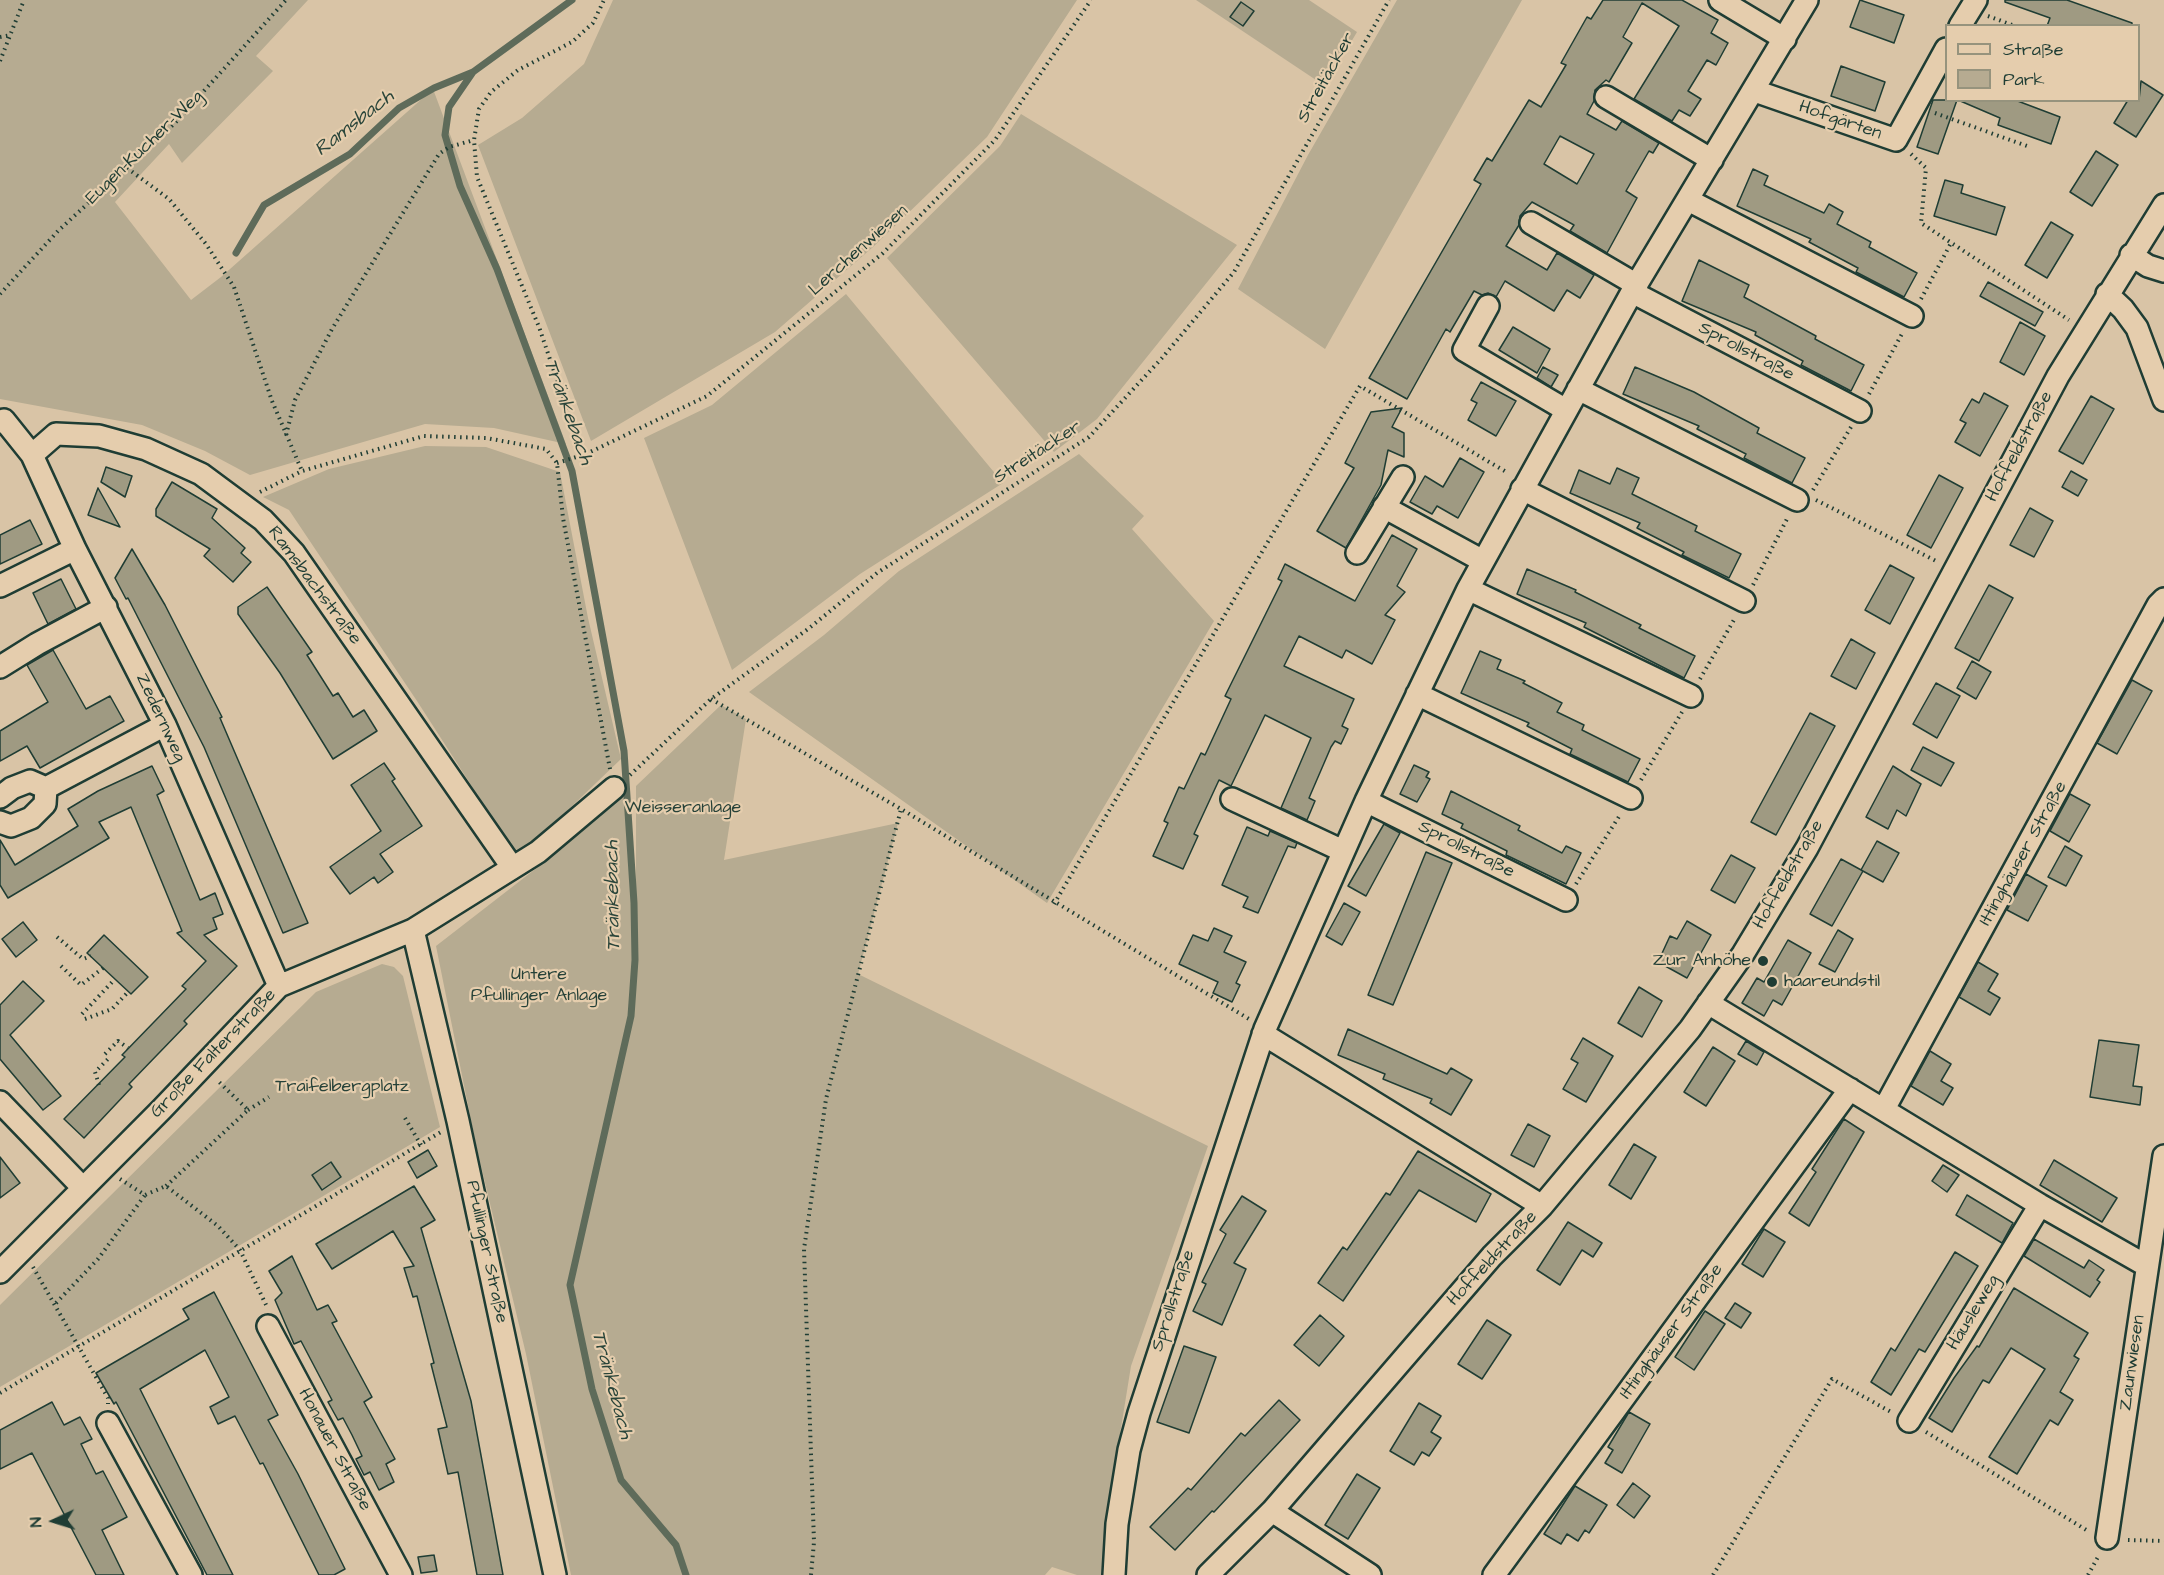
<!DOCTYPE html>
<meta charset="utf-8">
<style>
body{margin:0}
#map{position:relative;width:2164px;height:1575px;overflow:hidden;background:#d9c4a6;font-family:"Architects Daughter",sans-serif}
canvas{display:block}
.legend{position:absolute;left:1945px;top:24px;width:195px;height:78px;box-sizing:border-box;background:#e5cdad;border:2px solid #96937d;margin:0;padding:8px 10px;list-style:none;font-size:18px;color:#1f3d34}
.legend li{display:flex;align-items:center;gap:12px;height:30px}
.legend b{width:30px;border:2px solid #96937d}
.north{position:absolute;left:24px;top:1491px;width:60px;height:60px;-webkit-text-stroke:4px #e5cdad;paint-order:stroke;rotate:266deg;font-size:16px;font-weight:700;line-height:24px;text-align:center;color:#1f3d34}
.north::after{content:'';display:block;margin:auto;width:21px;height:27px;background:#1f3d34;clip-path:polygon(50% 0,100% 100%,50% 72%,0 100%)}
</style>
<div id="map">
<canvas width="2164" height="1575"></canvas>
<ul class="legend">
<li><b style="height:8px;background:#e5cdad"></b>Straße</li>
<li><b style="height:16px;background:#b6ab91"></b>Park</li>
</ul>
<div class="north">N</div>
</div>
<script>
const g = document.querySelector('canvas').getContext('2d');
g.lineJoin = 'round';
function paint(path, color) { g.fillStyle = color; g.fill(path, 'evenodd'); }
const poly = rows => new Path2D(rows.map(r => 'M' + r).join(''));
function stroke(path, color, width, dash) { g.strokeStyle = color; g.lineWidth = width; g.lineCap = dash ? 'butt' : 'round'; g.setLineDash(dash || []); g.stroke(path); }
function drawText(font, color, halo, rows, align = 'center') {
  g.font = font + ' "Architects Daughter",sans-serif'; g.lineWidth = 4.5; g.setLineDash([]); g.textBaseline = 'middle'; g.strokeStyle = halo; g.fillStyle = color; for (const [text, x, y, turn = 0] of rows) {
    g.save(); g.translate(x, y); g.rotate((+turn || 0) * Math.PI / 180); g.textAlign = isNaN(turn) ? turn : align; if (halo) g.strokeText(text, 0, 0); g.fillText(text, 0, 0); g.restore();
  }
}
const green = poly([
 [0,0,308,0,256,56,273,71,182,163,169,144,115,202,191,300,221,277,433,89,566,444,494,428,425,424,250,475,205,451,142,425,0,399],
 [613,0,1077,0,987,137,873,247,775,332,591,441,478,145,522,118,584,64],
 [1196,0,1309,0,1357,32,1325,86],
 [1397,0,1522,0,1325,349,1238,289,1308,155],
 [1021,114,1237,245,1097,419,1054,452,887,258,1000,146],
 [846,294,1003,483,860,574,732,670,644,438,712,405],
 [425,446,486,447,560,472,588,618,621,759,518,858,417,701,289,510,263,497,329,469],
 [1079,454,1144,516,1132,529,1214,621,1047,903,749,692,824,635,899,571],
 [721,705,746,719,724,860,898,823,858,974,1208,1146,1131,1366,1115,1465,1123,1484,1114,1575,1077,1575,1052,1567,1045,1575,571,1575,526,1354,476,1145,436,946,547,860,626,785,633,879,636,879,636,786],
 [382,964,394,967,403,976,440,1127,0,1387,0,1305,316,992]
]);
const stream = poly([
 [473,72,449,107,445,135,460,186,497,269,572,471,624,751,634,903,635,960,631,1016,570,1285,592,1389,621,1480,676,1545,686,1575],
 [236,253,264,205,350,154,399,108,434,88,473,72,572,0]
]);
const building = poly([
 [1603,0,1682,0,1718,20,1711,33,1728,43,1716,65,1707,60,1688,91,1701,99,1690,116,1679,110,1672,121,1634,99,1679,26,1642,3,1623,37,1632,43,1609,82,1606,80,1595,90,1594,101,1587,114,1616,130,1622,121,1659,143,1653,153,1649,151,1626,191,1637,198,1607,253,1570,231,1574,225,1532,202,1520,216,1519,225,1506,246,1547,270,1557,253,1594,275,1580,298,1567,290,1554,311,1505,281,1496,297,1488,293,1482,295,1474,291,1450,332,1446,329,1407,399,1369,378,1481,184,1474,180,1487,158,1492,161,1529,100,1541,107,1566,65,1561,63,1587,17,1591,19,1603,0],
 [1560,136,1594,154,1577,184,1544,164,1560,136],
 [1860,0,1904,15,1894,43,1850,27,1860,0],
 [2005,0,2067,0,2132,23,2132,26,2047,26,2050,18,2005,2,2005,0],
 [1241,2,1254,11,1243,26,1230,17,1241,2],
 [1841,66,1885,82,1875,111,1831,96,1841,66],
 [2141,81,2163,95,2136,137,2114,123,2128,100,2139,100,2141,81],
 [1933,100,1957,100,1938,154,1917,147,1933,100],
 [1958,100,2015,100,2060,117,2051,144,1998,125,2000,118,1958,100],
 [2096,151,2118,165,2092,206,2070,192,2096,151],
 [1753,169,1768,176,1764,185,1824,213,1829,204,1843,212,1837,224,1871,242,1869,247,1917,273,1904,297,1856,272,1858,268,1809,242,1811,239,1737,206,1753,169],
 [1945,180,1963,185,1961,193,2005,207,1996,235,1934,216,1945,180],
 [2051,222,2073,235,2047,278,2025,265,2051,222],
 [1699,260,1749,285,1744,297,1816,336,1815,339,1864,365,1851,391,1801,365,1803,361,1755,335,1756,332,1682,301,1699,260],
 [1988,282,2043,312,2035,326,1980,296,1988,282],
 [2020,322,2045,336,2024,375,2000,362,2020,322],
 [1513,327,1550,349,1537,373,1499,350,1513,327],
 [1543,367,1558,375,1551,387,1537,378,1543,367],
 [1635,367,1694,392,1759,428,1757,433,1805,458,1792,483,1744,458,1746,454,1697,429,1699,426,1623,394,1635,367],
 [1481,382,1516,401,1496,436,1468,420,1477,403,1471,400,1481,382],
 [1984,393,2008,406,1980,456,1955,442,1966,423,1960,420,1972,399,1979,403,1984,393],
 [2091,396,2114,409,2083,464,2059,451,2091,396],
 [1402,408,1392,427,1404,433,1404,457,1388,450,1381,485,1346,548,1317,531,1354,468,1345,463,1371,412,1402,408],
 [1460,458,1484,472,1458,518,1437,506,1432,514,1410,502,1425,476,1443,487,1460,458],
 [106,467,132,476,125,497,101,482,106,467],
 [1617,468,1639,478,1632,494,1697,526,1695,531,1741,554,1729,578,1682,555,1684,552,1637,528,1640,523,1570,493,1579,470,1610,484,1617,468],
 [2071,471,2087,480,2078,496,2062,487,2071,471],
 [1939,475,1963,488,1931,548,1907,535,1939,475],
 [172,482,217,509,212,518,245,548,241,553,251,562,233,582,204,556,210,549,156,516,156,509,172,482],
 [98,488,120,527,88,515,98,488],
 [2030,508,2053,521,2034,557,2010,545,2030,508],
 [30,520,42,544,0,564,0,535,30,520],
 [1392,535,1417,549,1397,586,1405,592,1385,615,1395,620,1372,664,1346,650,1342,658,1299,636,1284,666,1354,699,1342,726,1348,729,1341,744,1335,741,1331,747,1309,798,1315,801,1307,820,1281,808,1311,738,1265,715,1231,786,1219,780,1194,834,1198,836,1183,869,1153,856,1168,823,1164,821,1179,787,1184,789,1201,753,1205,755,1231,699,1225,696,1282,581,1278,579,1285,564,1355,601,1392,535],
 [132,549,165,605,222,717,220,718,308,923,283,933,204,747,128,598,126,599,115,578,132,549],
 [1890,565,1914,578,1890,624,1865,610,1890,565],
 [1527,569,1576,590,1575,592,1641,625,1639,628,1695,656,1684,678,1584,627,1586,623,1517,594,1527,569],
 [61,579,76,609,48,624,33,593,61,579],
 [1989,585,2013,598,1979,661,1955,648,1989,585],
 [267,587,312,652,307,655,333,696,338,693,353,717,364,710,377,731,333,759,280,673,238,614,238,607,267,587],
 [1851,639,1875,653,1856,689,1831,676,1851,639],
 [53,650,86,709,110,696,124,721,40,768,27,746,0,761,0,731,48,702,27,665,53,650],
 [1480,651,1501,660,1497,669,1525,681,1523,683,1562,703,1557,712,1584,725,1582,730,1640,759,1628,782,1570,754,1572,749,1527,726,1529,723,1461,693,1480,651],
 [1972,661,1991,672,1976,699,1957,688,1972,661],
 [2132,680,2152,691,2117,754,2097,743,2132,680],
 [1936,683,1960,696,1937,738,1913,724,1936,683],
 [1810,713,1835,726,1776,835,1751,822,1810,713],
 [1923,747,1954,763,1941,786,1911,770,1923,747],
 [384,763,395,779,392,781,422,826,380,854,393,872,378,883,374,877,350,894,330,867,381,831,351,785,384,763],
 [1414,765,1429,772,1426,777,1430,779,1417,802,1400,794,1414,765],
 [152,766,164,791,157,795,200,900,215,893,223,914,213,918,217,929,204,935,237,966,184,1021,187,1024,129,1084,132,1087,84,1138,64,1119,125,1057,122,1055,186,989,182,986,206,961,177,933,182,931,131,807,99,822,109,838,8,898,0,885,0,840,15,865,78,826,68,809,98,791,152,766],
 [1893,766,1921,784,1906,816,1897,810,1888,829,1866,817,1893,766],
 [1451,791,1520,826,1518,830,1562,853,1566,846,1581,853,1566,884,1506,855,1507,851,1461,828,1463,824,1442,814,1451,791],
 [2070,794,2090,805,2069,842,2050,831,2070,794],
 [1384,824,1400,833,1366,896,1348,886,1384,824],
 [1247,827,1268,836,1270,831,1297,843,1295,848,1288,846,1258,913,1243,907,1248,897,1222,885,1247,827],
 [1877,841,1899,853,1883,882,1861,870,1877,841],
 [2065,846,2082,856,2066,886,2048,877,2065,846],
 [1426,852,1452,863,1393,1005,1368,995,1426,852],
 [1731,855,1755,868,1735,903,1711,890,1731,855],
 [1841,859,1863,871,1832,926,1810,914,1841,859],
 [2026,874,2047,886,2028,921,2007,910,2026,874],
 [1344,903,1360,912,1342,945,1326,936,1344,903],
 [1687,921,1711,935,1687,978,1658,962,1670,936,1677,939,1687,921],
 [23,922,37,940,16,957,2,939,23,922],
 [1214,928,1232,936,1224,952,1246,962,1236,983,1240,985,1232,1002,1213,993,1218,982,1179,964,1193,935,1208,941,1214,928],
 [1838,930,1853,939,1835,972,1819,964,1838,930],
 [104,935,148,977,131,994,87,953,104,935],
 [1788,940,1811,953,1782,1005,1773,1000,1764,1016,1742,1003,1757,978,1764,982,1788,940],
 [1978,962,1998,974,1988,991,2000,998,1990,1015,1959,997,1978,962],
 [23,981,44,1001,10,1035,61,1096,43,1110,0,1059,0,1005,23,981],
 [1639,987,1662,1001,1642,1037,1618,1023,1639,987],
 [1348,1029,1447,1074,1451,1068,1472,1080,1451,1115,1430,1103,1432,1099,1383,1079,1385,1074,1338,1055,1348,1029],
 [1583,1038,1613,1056,1586,1102,1563,1089,1578,1063,1571,1059,1583,1038],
 [2099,1040,2139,1045,2133,1086,2142,1087,2140,1105,2090,1097,2099,1040],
 [1746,1041,1764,1052,1757,1065,1738,1054,1746,1041],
 [1713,1047,1735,1061,1706,1106,1684,1092,1713,1047],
 [1930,1051,1951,1064,1941,1081,1953,1088,1943,1105,1911,1086,1930,1051],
 [1844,1119,1864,1132,1809,1226,1789,1213,1816,1172,1812,1169,1844,1119],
 [1528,1124,1550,1136,1534,1167,1511,1155,1528,1124],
 [1634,1144,1656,1157,1631,1199,1609,1185,1634,1144],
 [428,1150,437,1166,417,1178,408,1162,428,1150],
 [1418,1151,1491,1194,1476,1222,1419,1190,1343,1301,1318,1283,1343,1247,1347,1250,1386,1193,1390,1195,1418,1151],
 [0,1157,20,1183,0,1198,0,1157],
 [2054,1160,2117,1198,2102,1222,2040,1185,2054,1160],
 [331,1162,341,1177,322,1190,312,1175,331,1162],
 [1943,1165,1959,1175,1947,1192,1932,1181,1943,1165],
 [414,1186,435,1220,421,1228,471,1401,503,1575,477,1575,458,1472,448,1474,438,1429,447,1427,431,1364,434,1363,417,1296,413,1297,404,1268,414,1266,393,1231,332,1269,316,1244,414,1186],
 [1967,1195,2013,1223,2002,1243,1956,1215,1967,1195],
 [1242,1196,1266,1211,1234,1263,1246,1269,1222,1325,1193,1311,1206,1284,1202,1282,1226,1234,1220,1230,1242,1196],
 [1568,1222,1602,1243,1593,1257,1582,1250,1560,1285,1537,1270,1568,1222],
 [1764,1229,1785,1242,1763,1277,1742,1264,1764,1229],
 [2034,1239,2084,1268,2089,1260,2104,1270,2097,1280,2100,1282,2090,1297,2024,1256,2034,1239],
 [1955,1252,1978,1266,1925,1352,1919,1349,1891,1395,1871,1382,1891,1348,1895,1351,1955,1252],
 [292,1256,317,1310,328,1305,337,1321,332,1323,372,1397,364,1402,395,1459,386,1464,394,1482,379,1490,370,1472,364,1475,356,1459,362,1456,352,1435,343,1418,338,1420,328,1402,332,1400,301,1341,294,1344,275,1300,282,1293,269,1271,292,1256],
 [2014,1288,2088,1333,2074,1356,2079,1359,2060,1392,2073,1400,2058,1425,2050,1420,2017,1474,1989,1457,2045,1369,2011,1348,1989,1383,1983,1380,1952,1432,1929,1418,1954,1378,1977,1346,1979,1347,2014,1288],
 [214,1292,278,1415,268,1420,298,1474,345,1569,334,1575,319,1575,263,1463,260,1464,235,1416,218,1424,210,1407,229,1397,205,1350,140,1389,233,1575,207,1575,116,1402,114,1404,96,1373,189,1319,183,1309,214,1292],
 [1735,1303,1751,1313,1741,1328,1725,1318,1735,1303],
 [1705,1311,1725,1324,1694,1370,1675,1357,1705,1311],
 [1320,1315,1344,1336,1319,1366,1294,1345,1320,1315],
 [1487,1320,1511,1335,1482,1379,1458,1364,1487,1320],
 [1184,1346,1216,1357,1189,1433,1157,1422,1184,1346],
 [1279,1400,1300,1420,1214,1512,1212,1511,1175,1550,1150,1527,1188,1488,1191,1490,1241,1433,1245,1436,1279,1400],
 [52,1402,64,1425,80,1417,92,1439,81,1444,96,1474,103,1471,127,1517,102,1530,124,1575,96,1575,32,1453,0,1469,0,1430,52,1402],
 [1419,1403,1441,1416,1431,1432,1441,1438,1429,1456,1422,1452,1414,1465,1390,1451,1419,1403],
 [1629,1412,1650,1424,1622,1473,1605,1463,1613,1450,1608,1447,1629,1412],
 [1357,1474,1380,1488,1348,1539,1325,1525,1357,1474],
 [1633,1483,1650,1496,1634,1518,1617,1505,1633,1483],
 [1575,1486,1607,1505,1589,1533,1585,1530,1578,1541,1567,1534,1561,1544,1544,1534,1575,1486],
 [434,1555,437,1571,421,1573,418,1557,434,1555]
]);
const path = poly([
 [1988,16,2015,26],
 [0,37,11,35],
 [0,61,24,0],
 [1935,113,2027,146],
 [1911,154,1926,168,1921,223,2069,320],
 [127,168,169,199,206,244,234,287,272,401,302,471],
 [0,294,58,231,175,123,286,0],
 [1921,299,1951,243],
 [1869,394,1903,332],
 [286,435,295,400,332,329,439,154,449,147,474,140],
 [586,454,573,427,539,327,477,177,474,140,479,109,491,92,518,70,572,42,593,23,604,0],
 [557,463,586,454,707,396,883,253,995,140,1091,0],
 [1813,490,1851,427],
 [260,492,302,471,424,436,486,438,546,449,557,463,563,518,610,769],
 [1816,500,1938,562],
 [1753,585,1788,517],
 [1700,679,1735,618],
 [711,699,901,809,1249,1019],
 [630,775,711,699,808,629,877,573,1089,437,1162,358,1234,272,1389,0],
 [1641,780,1682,712],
 [1576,884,1620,815],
 [1054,904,1360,386,1508,473],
 [57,937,83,959,91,956],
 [61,966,81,985,103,968],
 [82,1014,115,979],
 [85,1019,112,1009,128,992],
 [105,1054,118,1041,128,1048],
 [99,1085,95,1072,109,1058],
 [248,1110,269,1097],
 [405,1118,421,1145],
 [120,1179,145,1195,166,1186,218,1226,240,1250,267,1307],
 [166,1186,248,1110,217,1080],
 [33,1267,108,1398,108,1404],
 [56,1303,98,1259,145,1195],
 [0,1393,441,1132],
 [1926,1432,2088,1531],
 [2128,1540,2164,1541],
 [811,1575,814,1542,804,1249,826,1099,901,809],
 [1713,1575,1832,1379,1891,1412],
 [2088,1575,2099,1555]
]);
const minor = poly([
 [1720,0,1785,39],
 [1960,26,1976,0],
 [1755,91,1896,140,1946,49],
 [1606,97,1712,160],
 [1688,200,1912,316],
 [1531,223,1637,285],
 [2131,255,2148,266,2164,271],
 [1632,292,1860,411],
 [2107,294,2123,309,2137,328,2164,400],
 [1488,306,1464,350,1566,410],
 [1578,389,1797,500],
 [0,422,4,420,32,455,75,549,165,725,279,986],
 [32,455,56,434,99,436,146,449,201,474,263,520,294,553,512,867],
 [1522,489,1744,601],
 [1384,507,1483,561],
 [1357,553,1403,477],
 [0,586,75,549],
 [1468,589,1691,696],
 [0,667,37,644,106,607],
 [1417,694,1631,798],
 [0,797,12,788,30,781,46,788,165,725],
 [1232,799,1343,851],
 [1366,801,1566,900],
 [0,822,11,826,31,818,45,804,46,788],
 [413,930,458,1121,555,1575],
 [1708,1003,2040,1205,2147,1266],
 [1263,1034,1542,1206],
 [0,1102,82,1187],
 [1884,1109,2158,605,2164,599],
 [0,1272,162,1109,279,986,413,930,538,852,614,788],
 [268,1326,401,1575],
 [1909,1421,2040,1205],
 [108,1423,191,1575],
 [1272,1511,1370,1575],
 [2107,1538,2164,1156],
 [1114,1575,1117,1524,1129,1450,1139,1413,1265,1029,1366,801,1468,589,1632,292,1807,0],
 [1208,1575,1272,1511,1492,1256,1542,1206,1690,1029,1743,954,1807,848,2058,376,2164,205],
 [1494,1575,1850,1089]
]);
const markers = [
 [1763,961,6,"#1f3d34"],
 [1772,982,6,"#1f3d34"]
];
const streetNames = [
 ["Streitäcker",1327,78,-61],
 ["Hofgärten",1840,121,19],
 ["Eugen-Kucher-Weg",145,148,-44],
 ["Lerchenwiesen",859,251,-42],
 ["Sprollstraße",1746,352,28],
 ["Hoffeldstraße",2020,447,-62],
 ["Streitäcker",1038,453,-33],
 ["Ramsbachstraße",314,586,53],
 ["Zedernweg",160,718,65],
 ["Sprollstraße",1466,850,27],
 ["Ittinghäuser Straße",2024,854,-61],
 ["Hoffeldstraße",1789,875,-60],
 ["Große Falterstraße",214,1054,-46],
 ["Pfullinger Straße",486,1252,78],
 ["Hoffeldstraße",1493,1259,-47],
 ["Sprollstraße",1174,1301,-72],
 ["Häusleweg",1974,1313,-59],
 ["Ittinghäuser Straße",1672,1332,-54],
 ["Zaunwiesen",2133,1363,-82],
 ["Honauer Straße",334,1450,62]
];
const parkNames = [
 ["Weisseranlage",683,808],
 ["Untere",539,975],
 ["Pfullinger Anlage",539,996],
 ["Traifelbergplatz",342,1087]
];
const poiNames = [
 ["Zur Anhöhe",1751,961],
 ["haareundstil",1784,982,"left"]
];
const waterNames = [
 ["Ramsbach",355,124,-38],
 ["Tränkebach",567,412,70],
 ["Tränkebach",614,896,-91],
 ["Tränkebach",611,1385,75]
];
paint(green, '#b6ab91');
stroke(stream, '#5e6b5a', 7);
paint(building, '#9f9a82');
stroke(building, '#1f3d34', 1.5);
stroke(minor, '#1f3d34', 26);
stroke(path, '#1f3d34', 4, [1.5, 4.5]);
stroke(minor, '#e5cdad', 21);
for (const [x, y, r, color] of markers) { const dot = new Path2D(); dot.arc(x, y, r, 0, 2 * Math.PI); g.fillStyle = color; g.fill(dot); stroke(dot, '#e5cdad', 2); }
drawText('18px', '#1f3d34', '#e5cdad', streetNames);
drawText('18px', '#274239', '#e5cdad', parkNames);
drawText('18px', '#1f3d34', '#e5cdad', poiNames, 'right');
drawText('italic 20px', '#2a453a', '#e5cdad', waterNames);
</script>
